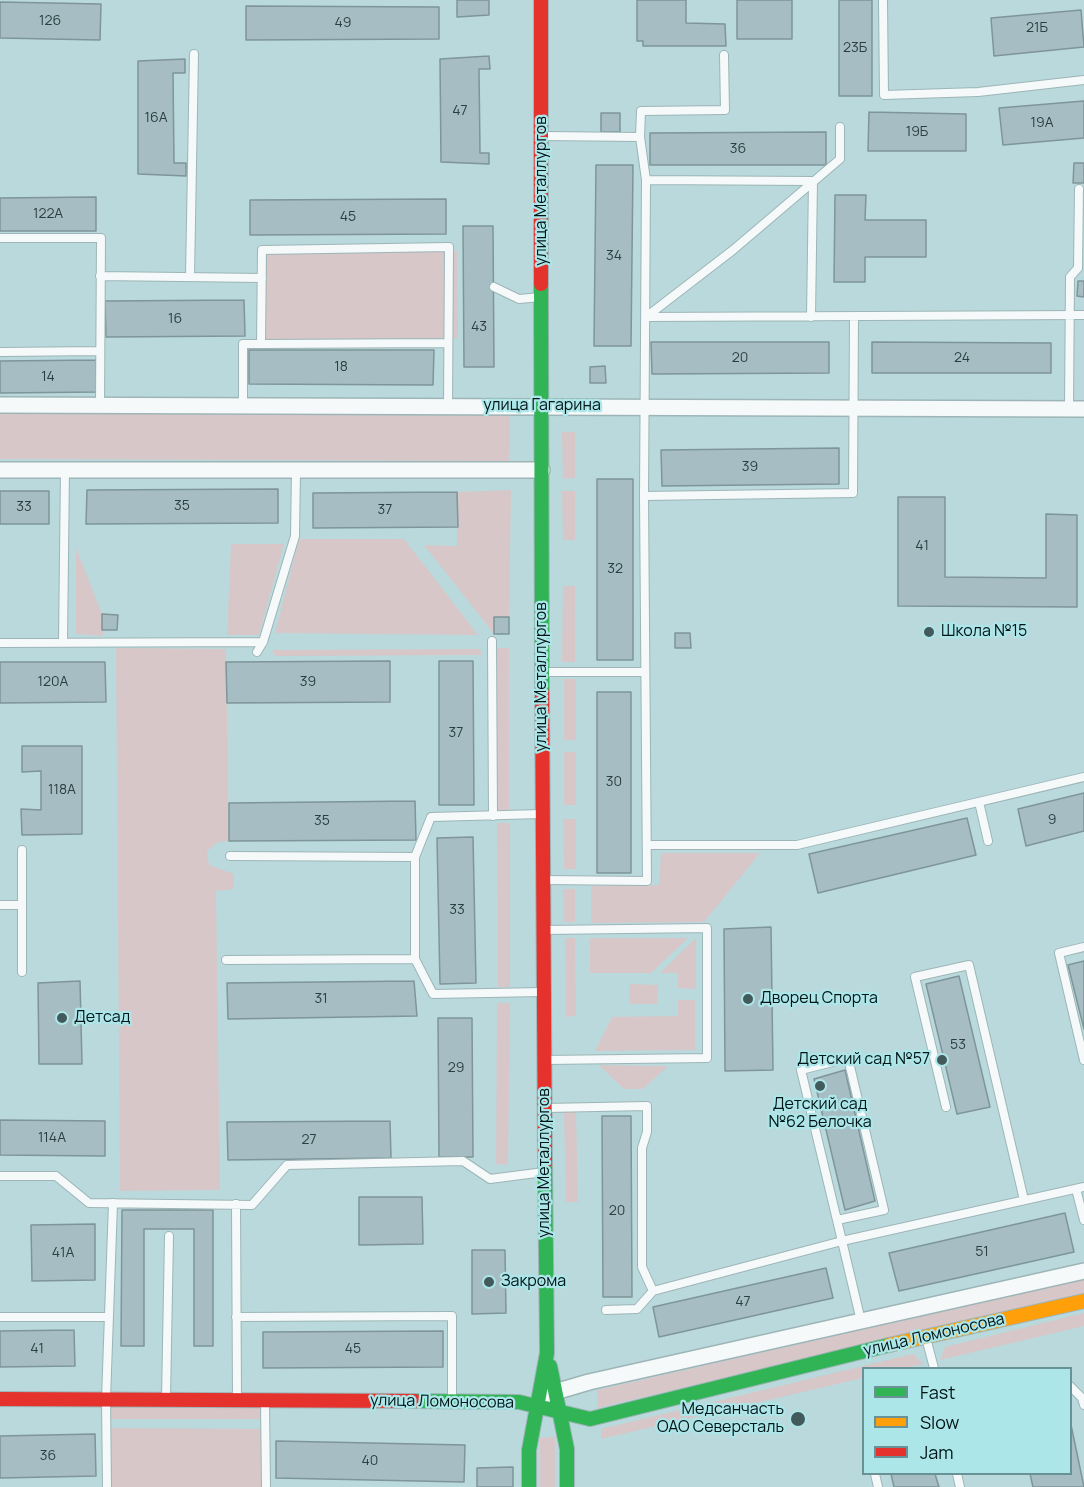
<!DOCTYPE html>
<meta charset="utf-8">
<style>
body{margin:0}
#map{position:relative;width:1084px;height:1487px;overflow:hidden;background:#bad9dc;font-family:Manrope,sans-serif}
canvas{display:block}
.legend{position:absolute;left:862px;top:1367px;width:210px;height:108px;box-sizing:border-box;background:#ade6e9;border:2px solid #689295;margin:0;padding:8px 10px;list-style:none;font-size:18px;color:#011516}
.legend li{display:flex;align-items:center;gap:12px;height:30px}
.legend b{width:30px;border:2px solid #689295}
</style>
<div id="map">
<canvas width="1084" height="1487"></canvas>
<ul class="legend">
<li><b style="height:8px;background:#30b455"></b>Fast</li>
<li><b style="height:8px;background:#ff9f0a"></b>Slow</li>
<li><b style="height:8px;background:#e5322d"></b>Jam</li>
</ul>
</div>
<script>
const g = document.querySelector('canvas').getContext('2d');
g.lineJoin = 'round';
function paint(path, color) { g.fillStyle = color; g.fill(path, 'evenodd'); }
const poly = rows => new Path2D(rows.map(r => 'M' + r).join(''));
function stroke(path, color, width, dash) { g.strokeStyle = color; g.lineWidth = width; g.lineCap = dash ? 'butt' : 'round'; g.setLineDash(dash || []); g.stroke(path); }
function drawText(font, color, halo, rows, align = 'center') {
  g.font = font + ' Manrope,sans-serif'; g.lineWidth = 4.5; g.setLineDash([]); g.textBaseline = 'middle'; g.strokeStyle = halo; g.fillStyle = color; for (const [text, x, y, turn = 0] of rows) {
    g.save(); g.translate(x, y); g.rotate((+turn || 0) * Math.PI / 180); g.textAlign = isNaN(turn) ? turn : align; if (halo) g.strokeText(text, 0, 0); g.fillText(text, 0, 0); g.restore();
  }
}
const green = poly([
 [457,251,458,338,264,340,265,253],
 [0,413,510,414,509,461,0,459],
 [562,432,575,432,575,478,563,479],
 [511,490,509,617,494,617,494,634,424,545,457,546,457,492],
 [562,491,575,491,575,540,563,540],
 [299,539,404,539,478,635,275,633],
 [231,544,284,544,259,635,227,635],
 [76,548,102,614,103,636,76,634],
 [563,586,575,586,575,662,562,662],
 [116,648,226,649,229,841,218,842,207,851,209,865,234,874,234,889,216,891,220,1190,120,1191],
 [497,648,509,648,509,810,497,810],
 [480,649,482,655,275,656,272,650],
 [564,679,576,679,576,740,564,740],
 [564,752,576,752,576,805,564,805],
 [563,819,576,819,576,869,564,869],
 [497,823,510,823,510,987,498,987],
 [661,853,760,853,704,922,591,923,591,886,659,885],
 [563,889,575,889,575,922,563,922],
 [565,938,575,938,576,1016,566,1017],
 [590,938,688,938,651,973,590,973],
 [696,938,696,989,678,988,677,973,660,973],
 [629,984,658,985,657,1004,629,1004],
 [678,1000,695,1000,695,1050,595,1051,612,1017,678,1016],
 [497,1003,510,1003,508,1165,496,1164],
 [599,1065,668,1066,643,1089,624,1089],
 [564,1112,576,1112,578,1202,566,1202],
 [1084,1279,1084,1293,597,1408,597,1390],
 [1084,1313,1084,1326,940,1360,945,1347],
 [913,1354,924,1364,904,1368,864,1368,863,1378,601,1439,601,1429],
 [109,1405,262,1406,262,1419,109,1419],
 [109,1428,263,1429,264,1487,110,1487],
 [555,1437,555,1487,540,1487,540,1438]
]);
const building = poly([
 [457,0,489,0,489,15,457,17,457,0],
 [637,0,686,0,686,23,725,24,726,46,643,46,643,41,637,41,637,0],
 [737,0,792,0,792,39,737,39,737,0],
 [839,0,872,0,872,96,839,96,839,0],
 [0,2,101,4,100,40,0,38,0,2],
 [246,6,439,7,439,39,246,40,246,6],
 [1081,10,1084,47,994,56,991,18,1081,10],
 [489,56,490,69,479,69,480,153,489,153,489,164,441,162,440,59,489,56],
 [185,59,185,73,173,73,174,163,186,163,186,176,138,174,138,61,185,59],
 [1084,101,1084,138,1003,145,999,108,1084,101],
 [869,112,966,114,966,151,868,151,869,112],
 [601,113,620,113,620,132,601,132,601,113],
 [826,132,826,165,650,165,650,133,826,132],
 [1074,163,1084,163,1084,183,1073,183,1074,163],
 [596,165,633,165,631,346,594,346,596,165],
 [835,195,866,195,865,220,926,220,926,257,865,257,865,282,834,282,835,195],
 [96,197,96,231,0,231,0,198,96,197],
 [446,199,446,234,250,235,250,200,446,199],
 [463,226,493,226,494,367,464,367,463,226],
 [1078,281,1084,281,1084,297,1077,296,1078,281],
 [244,300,245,336,106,337,105,301,244,300],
 [651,342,829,342,829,373,652,374,651,342],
 [872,342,1051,343,1051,373,872,373,872,342],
 [249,350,434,350,433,385,249,384,249,350],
 [96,360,97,392,0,393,0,361,96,360],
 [605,366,606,383,590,383,590,367,605,366],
 [839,448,839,484,662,486,661,450,839,448],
 [597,479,633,479,633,660,597,660,597,479],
 [278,489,278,523,86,524,87,490,278,489],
 [0,491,49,491,49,524,0,524,0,491],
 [457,492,458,527,313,528,313,493,457,492],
 [898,497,945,497,945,577,1046,578,1046,514,1077,515,1077,607,898,606,898,497],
 [102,614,118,615,117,630,102,630,102,614],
 [494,617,509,617,509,634,494,634,494,617],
 [675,633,690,633,691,648,675,648,675,633],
 [390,661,390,702,227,703,226,662,390,661],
 [439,661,473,661,474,805,439,805,439,661],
 [0,662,105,662,106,702,0,703,0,662],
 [597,692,631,692,631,873,597,873,597,692],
 [22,746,82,746,82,834,22,835,21,809,41,810,41,771,22,772,22,746],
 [1084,793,1084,831,1026,846,1018,809,1084,793],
 [415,801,416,840,229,841,229,803,415,801],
 [967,818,976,855,818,893,809,854,967,818],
 [473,837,476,983,440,984,437,838,473,837],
 [771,927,773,1070,725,1071,724,929,771,927],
 [1084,961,1084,1029,1068,965,1084,961],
 [959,976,990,1107,957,1114,926,984,959,976],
 [80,981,82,1064,39,1064,38,983,80,981],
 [414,981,417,1016,228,1019,227,983,414,981],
 [438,1018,472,1018,473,1157,439,1157,438,1018],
 [845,1070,875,1201,845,1210,814,1079,845,1070],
 [602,1116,631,1116,632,1297,603,1297,602,1116],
 [0,1120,105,1121,105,1156,0,1155,0,1120],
 [390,1121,391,1158,228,1160,227,1122,390,1121],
 [359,1197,422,1197,423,1244,359,1245,359,1197],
 [122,1210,213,1210,213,1346,194,1346,194,1229,144,1229,144,1346,121,1346,122,1210],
 [1065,1213,1074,1252,899,1291,889,1253,1065,1213],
 [95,1224,95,1280,32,1281,31,1225,95,1224],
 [472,1250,505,1250,506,1313,472,1314,472,1250],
 [826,1268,833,1298,659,1337,653,1307,826,1268],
 [74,1330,75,1366,0,1367,0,1331,74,1330],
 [443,1331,443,1367,263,1368,263,1332,443,1331],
 [1070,1420,1084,1487,1033,1487,1030,1474,1070,1474,1070,1420],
 [95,1434,96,1476,0,1478,0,1436,95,1434],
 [276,1441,465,1445,464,1482,276,1478,276,1441],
 [513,1467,513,1487,477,1487,477,1468,513,1467],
 [891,1474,935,1474,939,1487,894,1487,891,1474]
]);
const lane = poly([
 [883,0,884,95,978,92,1084,80],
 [542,136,640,137,646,180,644,496,853,493,854,317],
 [640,137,641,111,725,110,724,55],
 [646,180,813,181,811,317],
 [0,238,101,238,100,405],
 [100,276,262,278],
 [190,277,194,54],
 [494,287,519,299,541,297],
 [646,317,1084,315],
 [646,317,733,250,840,159,840,127],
 [447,343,261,344,262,250,449,247,448,406],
 [0,352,100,351],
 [243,405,243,344,261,344],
 [1069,408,1070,277,1078,268,1079,189],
 [492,641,493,816],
 [63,642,65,469],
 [0,643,263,642],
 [257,652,263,642,295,536,296,471],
 [544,672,645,672],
 [979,802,988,841],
 [541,814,431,817,415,857,415,959,433,994,543,992],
 [647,845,797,845,1084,777],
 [230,856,415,857],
 [544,880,647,881,644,496],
 [0,905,21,905],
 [544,930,707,928,707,1058,545,1060],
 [1084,947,1059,953,1084,1060],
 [226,960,415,959],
 [22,972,22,850],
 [946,1107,915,977,969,965,1024,1200],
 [546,1108,647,1106,647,1132,642,1148,642,1267,653,1291,842,1241,1084,1187],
 [0,1176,56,1176,89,1203,252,1205,287,1165,463,1161,490,1179,544,1172],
 [1076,1189,1084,1220],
 [236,1204,237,1398],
 [837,1220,884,1210,848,1058,801,1070,842,1241,861,1321],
 [606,1310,637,1309,653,1291],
 [0,1317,109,1317],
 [236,1317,452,1316,452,1401],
 [926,1338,934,1368],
 [1070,1386,1082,1398,1084,1405],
 [166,1398,169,1236],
 [265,1402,266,1487],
 [875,1474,878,1487],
 [957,1474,960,1487],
 [107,1487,106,1399,113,1203]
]);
const street = poly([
 [0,405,1084,409],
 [0,470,542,470],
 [548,1394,589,1382,1084,1271]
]);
const fast = poly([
 [541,284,542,692],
 [550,1366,567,1449,567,1487],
 [415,1401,519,1402,590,1419,889,1345],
 [529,1487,529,1450,547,1353,545,1162]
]);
const slow = poly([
 [889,1345,1084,1301]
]);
const jam = poly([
 [541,0,541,284],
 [542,692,545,1162],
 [0,1399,415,1401]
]);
const markers = [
 [929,632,6,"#425a5b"],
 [748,999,6,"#425a5b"],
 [62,1018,6,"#425a5b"],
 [942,1060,6,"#425a5b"],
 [820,1086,6,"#425a5b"],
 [489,1282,6,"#425a5b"],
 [798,1419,8,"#425a5b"]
];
const numberNames = [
 ["126",50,21],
 ["49",343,23],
 ["21Б",1037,28],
 ["23Б",855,48],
 ["47",460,111],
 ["16А",156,118],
 ["19А",1042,123],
 ["19Б",917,132],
 ["36",738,149],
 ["122А",48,214],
 ["45",348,217],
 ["34",614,256],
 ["16",175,319],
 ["43",479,327],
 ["20",740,358],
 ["24",962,358],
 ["18",341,367],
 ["14",48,377],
 ["39",750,467],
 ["35",182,506],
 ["33",24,507],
 ["37",385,510],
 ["41",922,546],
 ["32",615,569],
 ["120А",53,682],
 ["39",308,682],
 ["37",456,733],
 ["30",614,782],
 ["118А",62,790],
 ["9",1052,820],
 ["35",322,821],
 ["33",457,910],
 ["31",321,999],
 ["53",958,1045],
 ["29",456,1068],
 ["114А",52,1138],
 ["27",309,1140],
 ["20",617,1211],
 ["51",982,1252],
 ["41А",63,1253],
 ["47",743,1302],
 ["41",37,1349],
 ["45",353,1349],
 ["36",48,1456],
 ["40",370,1461]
];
const streetNames = [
 ["улица Металлургов",542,191,-90],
 ["улица Гагарина",542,406],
 ["улица Металлургов",542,677,-90],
 ["улица Металлургов",545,1163,-90],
 ["улица Ломоносова",934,1335,-13],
 ["улица Ломоносова",442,1402,1]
];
const poiNames = [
 ["Школа №15",941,632],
 ["Дворец Спорта",760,999],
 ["Детсад",74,1018],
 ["Детский сад №57",930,1060,"right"],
 ["Детский сад",820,1105,"center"],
 ["№62 Белочка",820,1123,"center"],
 ["Закрома",501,1282],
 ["Медсанчасть",784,1410,"right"],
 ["ОАО Северсталь",784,1428,"right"]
];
paint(green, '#d7c7c8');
paint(building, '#a6bec3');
stroke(building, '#7e9599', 1.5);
stroke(lane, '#9db5b7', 10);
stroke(street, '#9db5b7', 18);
stroke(fast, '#9db5b7', 16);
stroke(slow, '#9db5b7', 16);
stroke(jam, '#9db5b7', 16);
stroke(lane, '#f5f9fa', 8);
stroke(street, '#f5f9fa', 15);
stroke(fast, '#30b455', 14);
stroke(slow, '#ff9f0a', 14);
stroke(jam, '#e5322d', 14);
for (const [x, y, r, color] of markers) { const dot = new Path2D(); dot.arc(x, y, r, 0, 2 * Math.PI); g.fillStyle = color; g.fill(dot); stroke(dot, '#ade6e9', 2); }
drawText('14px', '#2a3f41', null, numberNames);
drawText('16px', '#011516', '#ade6e9', streetNames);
drawText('16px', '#011516', '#ade6e9', poiNames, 'left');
</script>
